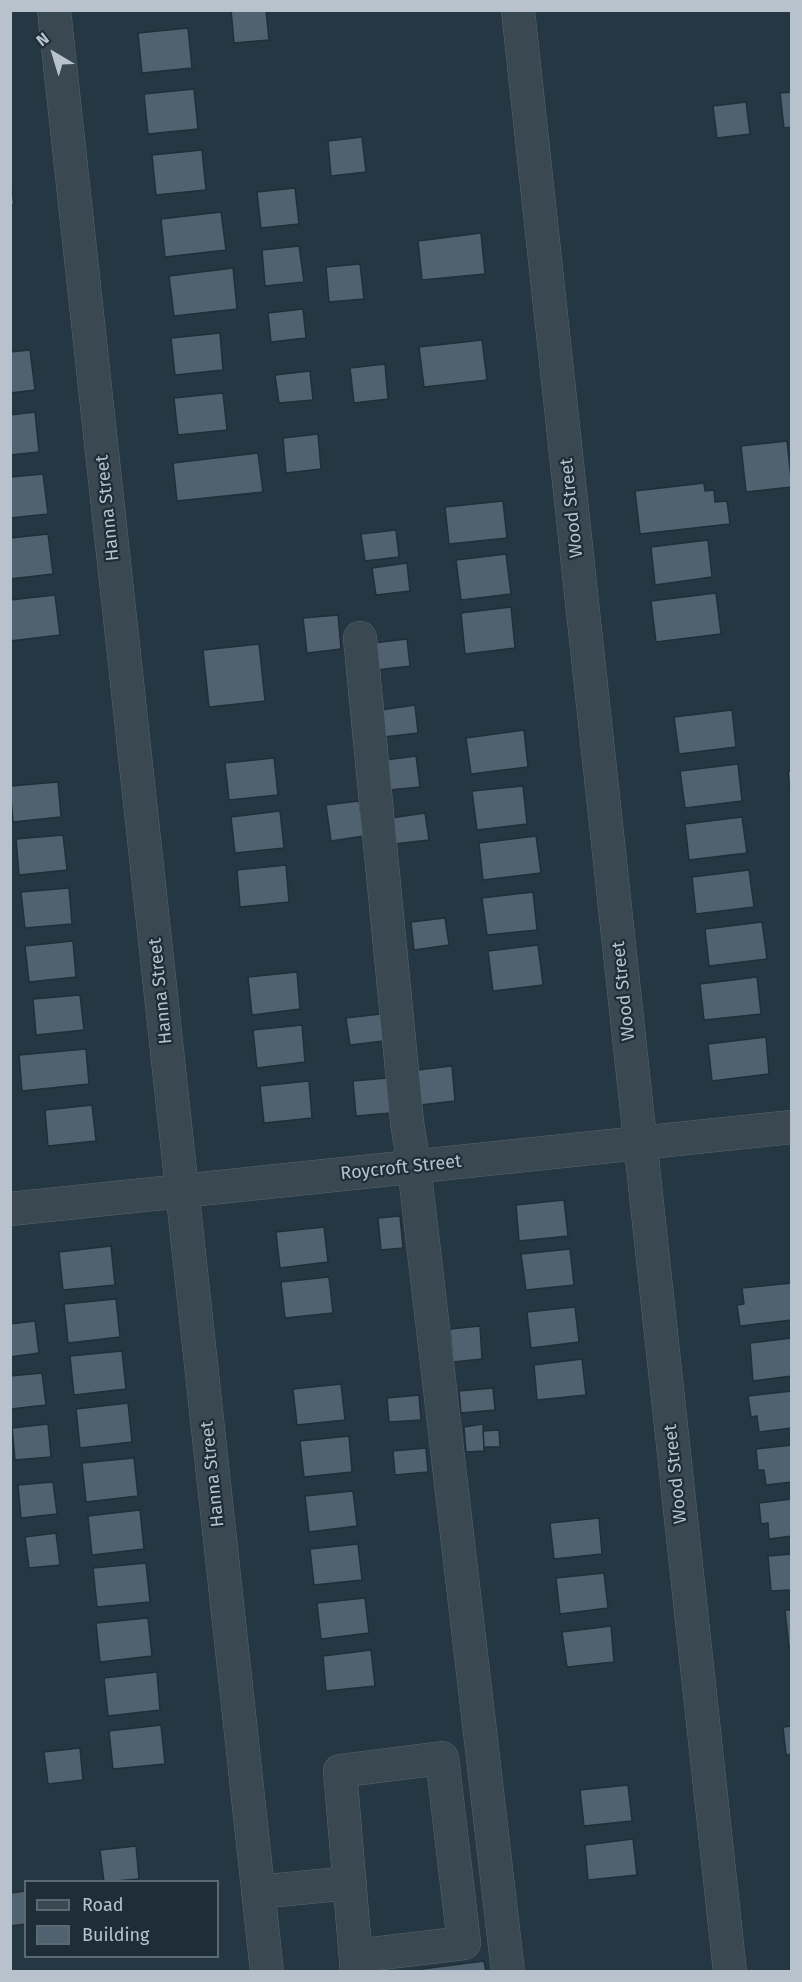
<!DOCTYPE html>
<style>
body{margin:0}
#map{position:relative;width:802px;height:1982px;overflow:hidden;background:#253742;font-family:"Fira Sans",sans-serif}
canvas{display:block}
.frame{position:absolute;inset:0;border:12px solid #b7c2cc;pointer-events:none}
.legend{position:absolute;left:24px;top:1880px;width:195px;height:78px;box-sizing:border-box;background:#1e2d37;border:2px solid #5b6973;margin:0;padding:8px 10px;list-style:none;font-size:18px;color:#b7c2cc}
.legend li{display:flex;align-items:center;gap:12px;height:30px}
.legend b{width:30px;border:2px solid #5b6973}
.north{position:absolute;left:24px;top:24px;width:60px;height:60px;-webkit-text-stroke:4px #1e2d37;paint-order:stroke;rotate:322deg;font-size:16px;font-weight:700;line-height:24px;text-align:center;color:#b7c2cc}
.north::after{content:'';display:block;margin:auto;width:21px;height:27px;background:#b7c2cc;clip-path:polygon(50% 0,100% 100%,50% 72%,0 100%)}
</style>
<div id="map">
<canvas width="802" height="1982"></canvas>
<div class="frame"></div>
<ul class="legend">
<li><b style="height:8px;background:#3a4851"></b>Road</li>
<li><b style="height:16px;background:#50626f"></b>Building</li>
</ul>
<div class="north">N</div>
</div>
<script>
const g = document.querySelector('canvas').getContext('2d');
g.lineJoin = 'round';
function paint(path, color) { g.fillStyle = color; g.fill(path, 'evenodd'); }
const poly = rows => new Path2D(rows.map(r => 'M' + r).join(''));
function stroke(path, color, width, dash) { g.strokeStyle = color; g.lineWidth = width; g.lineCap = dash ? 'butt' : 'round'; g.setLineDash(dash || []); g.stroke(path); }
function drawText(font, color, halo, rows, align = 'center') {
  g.font = font + ' "Fira Sans",sans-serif'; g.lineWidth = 4.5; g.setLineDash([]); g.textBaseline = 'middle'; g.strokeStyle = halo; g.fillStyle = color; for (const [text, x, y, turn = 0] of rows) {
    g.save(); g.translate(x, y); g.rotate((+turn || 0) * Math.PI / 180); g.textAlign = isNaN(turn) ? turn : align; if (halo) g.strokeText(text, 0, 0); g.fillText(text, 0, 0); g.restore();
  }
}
const building = poly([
 [231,10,266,10,269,40,234,43,231,10],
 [188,28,192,68,142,73,138,33,188,28],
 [194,89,198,129,148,134,144,94,194,89],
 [792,92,792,127,784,128,780,93,792,92],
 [746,102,750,134,717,138,713,106,746,102],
 [362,137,366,172,331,176,328,141,362,137],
 [202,150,206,190,156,195,152,155,202,150],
 [10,172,14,205,10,205,10,172],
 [295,188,299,224,261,228,257,192,295,188],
 [221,212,226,250,165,257,161,219,221,212],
 [481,233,485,274,422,280,418,241,481,233],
 [299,246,304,282,265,286,262,250,299,246],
 [360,264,364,299,329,302,326,267,360,264],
 [233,268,237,309,174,316,169,276,233,268],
 [303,309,306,338,271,342,268,313,303,309],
 [220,333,223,370,175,375,171,338,220,333],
 [482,340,487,380,424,387,419,347,482,340],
 [30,350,35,390,10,393,10,352,30,350],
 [385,364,388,399,354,403,350,368,385,364],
 [310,371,313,400,279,403,275,375,310,371],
 [223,393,227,430,178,435,174,398,223,393],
 [35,412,39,452,10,455,10,415,35,412],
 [318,434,321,469,286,473,283,438,318,434],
 [787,441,792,487,746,492,741,446,787,441],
 [258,453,263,492,177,501,173,463,258,453],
 [43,474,48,514,10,518,10,477,43,474],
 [704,483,705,491,714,490,715,502,727,501,730,524,640,534,635,491,704,483],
 [503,501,507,538,449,544,445,507,503,501],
 [396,530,399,557,365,561,361,534,396,530],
 [48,534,53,574,10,579,10,538,48,534],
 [708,540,712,577,655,585,651,547,708,540],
 [506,554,511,594,461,600,456,560,506,554],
 [407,563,410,591,376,595,372,568,407,563],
 [716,593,721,634,656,642,651,601,716,593],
 [55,595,60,635,10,641,10,600,55,595],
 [511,607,515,648,465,654,461,613,511,607],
 [338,615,341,649,307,653,303,618,338,615],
 [407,639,410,666,376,670,373,643,407,639],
 [259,644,265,701,209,707,203,650,259,644],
 [415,705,418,733,384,737,381,710,415,705],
 [732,710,736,747,679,754,674,717,732,710],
 [524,730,528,767,471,774,466,738,524,730],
 [416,756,420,787,389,790,385,760,416,756],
 [274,758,278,795,229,800,225,763,274,758],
 [738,764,742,801,685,808,680,771,738,764],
 [788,771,792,771,791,803,788,771],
 [58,782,61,817,13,822,10,786,58,782],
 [523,786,527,824,477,830,472,791,523,786],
 [359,801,364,836,331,841,326,805,359,801],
 [280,811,284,848,235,853,231,817,280,811],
 [425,813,429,840,394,844,391,818,425,813],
 [742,817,747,853,689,860,685,824,742,817],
 [63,835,67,870,19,875,16,839,63,835],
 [536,836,541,873,483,880,479,843,536,836],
 [286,865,289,902,240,907,237,870,286,865],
 [749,870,754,907,696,914,692,877,749,870],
 [69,888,72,924,25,928,21,892,69,888],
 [533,892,537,930,487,935,482,898,533,892],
 [445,918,449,945,414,950,411,922,445,918],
 [762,922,767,959,709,966,705,929,762,922],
 [73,941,76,977,29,982,25,946,73,941],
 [538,945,543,985,493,991,488,951,538,945],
 [297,972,300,1009,252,1015,248,977,297,972],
 [757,977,761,1014,704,1020,700,984,757,977],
 [80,995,84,1030,36,1035,33,999,80,995],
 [381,1014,384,1041,350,1045,346,1018,381,1014],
 [302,1025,305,1062,257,1068,253,1030,302,1025],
 [766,1037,769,1074,712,1081,708,1044,766,1037],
 [86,1049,89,1084,22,1091,19,1055,86,1049],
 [452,1066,455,1101,420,1105,417,1070,452,1066],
 [387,1078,391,1113,356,1116,353,1081,387,1078],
 [309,1081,312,1118,264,1123,260,1086,309,1081],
 [92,1105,96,1141,48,1146,45,1110,92,1105],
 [564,1200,568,1236,519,1241,516,1205,564,1200],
 [400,1216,403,1248,381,1250,378,1218,400,1216],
 [324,1227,328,1262,280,1268,276,1232,324,1227],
 [111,1246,115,1285,63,1290,59,1252,111,1246],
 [570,1249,574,1285,526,1290,521,1254,570,1249],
 [329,1277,333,1313,285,1318,281,1282,329,1277],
 [792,1283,792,1320,740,1326,737,1305,744,1304,742,1288,792,1283],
 [116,1299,120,1337,68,1343,64,1304,116,1299],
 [575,1307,579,1342,531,1348,527,1312,575,1307],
 [35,1321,39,1353,10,1357,10,1324,35,1321],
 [480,1326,482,1359,453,1362,450,1329,480,1326],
 [792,1338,792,1376,753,1381,750,1343,792,1338],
 [122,1351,126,1389,74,1395,70,1356,122,1351],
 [582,1359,586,1395,537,1400,534,1365,582,1359],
 [42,1373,46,1405,11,1409,10,1376,42,1373],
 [341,1384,345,1420,297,1425,293,1389,341,1384],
 [493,1388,495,1410,461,1413,459,1391,493,1388],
 [792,1391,792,1428,759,1432,757,1416,751,1417,748,1396,792,1391],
 [419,1395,421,1420,389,1422,387,1398,419,1395],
 [128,1403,132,1442,80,1448,76,1409,128,1403],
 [48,1424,51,1457,15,1460,12,1428,48,1424],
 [483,1424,484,1451,466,1452,464,1427,483,1424],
 [499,1430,500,1447,484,1447,483,1431,499,1430],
 [349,1436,352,1472,304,1477,300,1441,349,1436],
 [792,1445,792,1482,766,1485,764,1470,758,1470,756,1449,792,1445],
 [426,1448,428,1472,395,1475,393,1451,426,1448],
 [134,1458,138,1496,86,1502,82,1463,134,1458],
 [53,1482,57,1514,21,1518,18,1485,53,1482],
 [353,1491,357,1526,309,1532,305,1496,353,1491],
 [792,1499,792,1536,769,1539,768,1523,761,1524,759,1503,792,1499],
 [140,1510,144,1549,92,1555,88,1516,140,1510],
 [599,1518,602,1554,554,1559,550,1523,599,1518],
 [56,1533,60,1565,29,1568,25,1537,56,1533],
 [358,1544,362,1580,314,1585,310,1549,358,1544],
 [792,1554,792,1590,771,1591,768,1556,792,1554],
 [146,1563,150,1602,97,1607,93,1568,146,1563],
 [604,1573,608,1608,560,1614,556,1578,604,1573],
 [365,1598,369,1633,321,1639,317,1603,365,1598],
 [785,1610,792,1610,792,1647,789,1647,785,1610],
 [148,1618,152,1656,100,1662,96,1623,148,1618],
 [611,1626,614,1662,567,1667,562,1632,611,1626],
 [371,1650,375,1686,326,1691,323,1656,371,1650],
 [157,1672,160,1710,108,1716,104,1678,157,1672],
 [161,1725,165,1764,113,1769,109,1731,161,1725],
 [792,1726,792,1754,786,1755,783,1727,792,1726],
 [80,1748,83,1780,48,1784,44,1752,80,1748],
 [628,1785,632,1821,584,1826,580,1790,628,1785],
 [633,1839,637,1875,588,1880,585,1845,633,1839],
 [136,1846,139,1879,104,1882,100,1850,136,1846],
 [26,1891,26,1924,10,1926,10,1893,26,1891],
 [484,1961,486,1972,422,1972,422,1969,484,1961]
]);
const minor = poly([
 [54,10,267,1972],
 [518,10,730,1972],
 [360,638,407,1122,414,1166,508,1972],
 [10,1209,792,1127],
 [258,1892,350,1883],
 [356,1956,464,1943,442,1758,340,1771,357,1972]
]);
const streetNames = [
 ["Hanna Street",108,508,-96],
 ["Wood Street",572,508,-96],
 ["Hanna Street",161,991,-96],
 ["Wood Street",624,991,-96],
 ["Roycroft Street",401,1168,-6],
 ["Hanna Street",213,1474,-96],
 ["Wood Street",676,1474,-96]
];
paint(building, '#50626f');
stroke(building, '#202f39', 1.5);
stroke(minor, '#58656f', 34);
stroke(minor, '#3a4851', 33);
drawText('18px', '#b7c2cc', '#1e2d37', streetNames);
</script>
